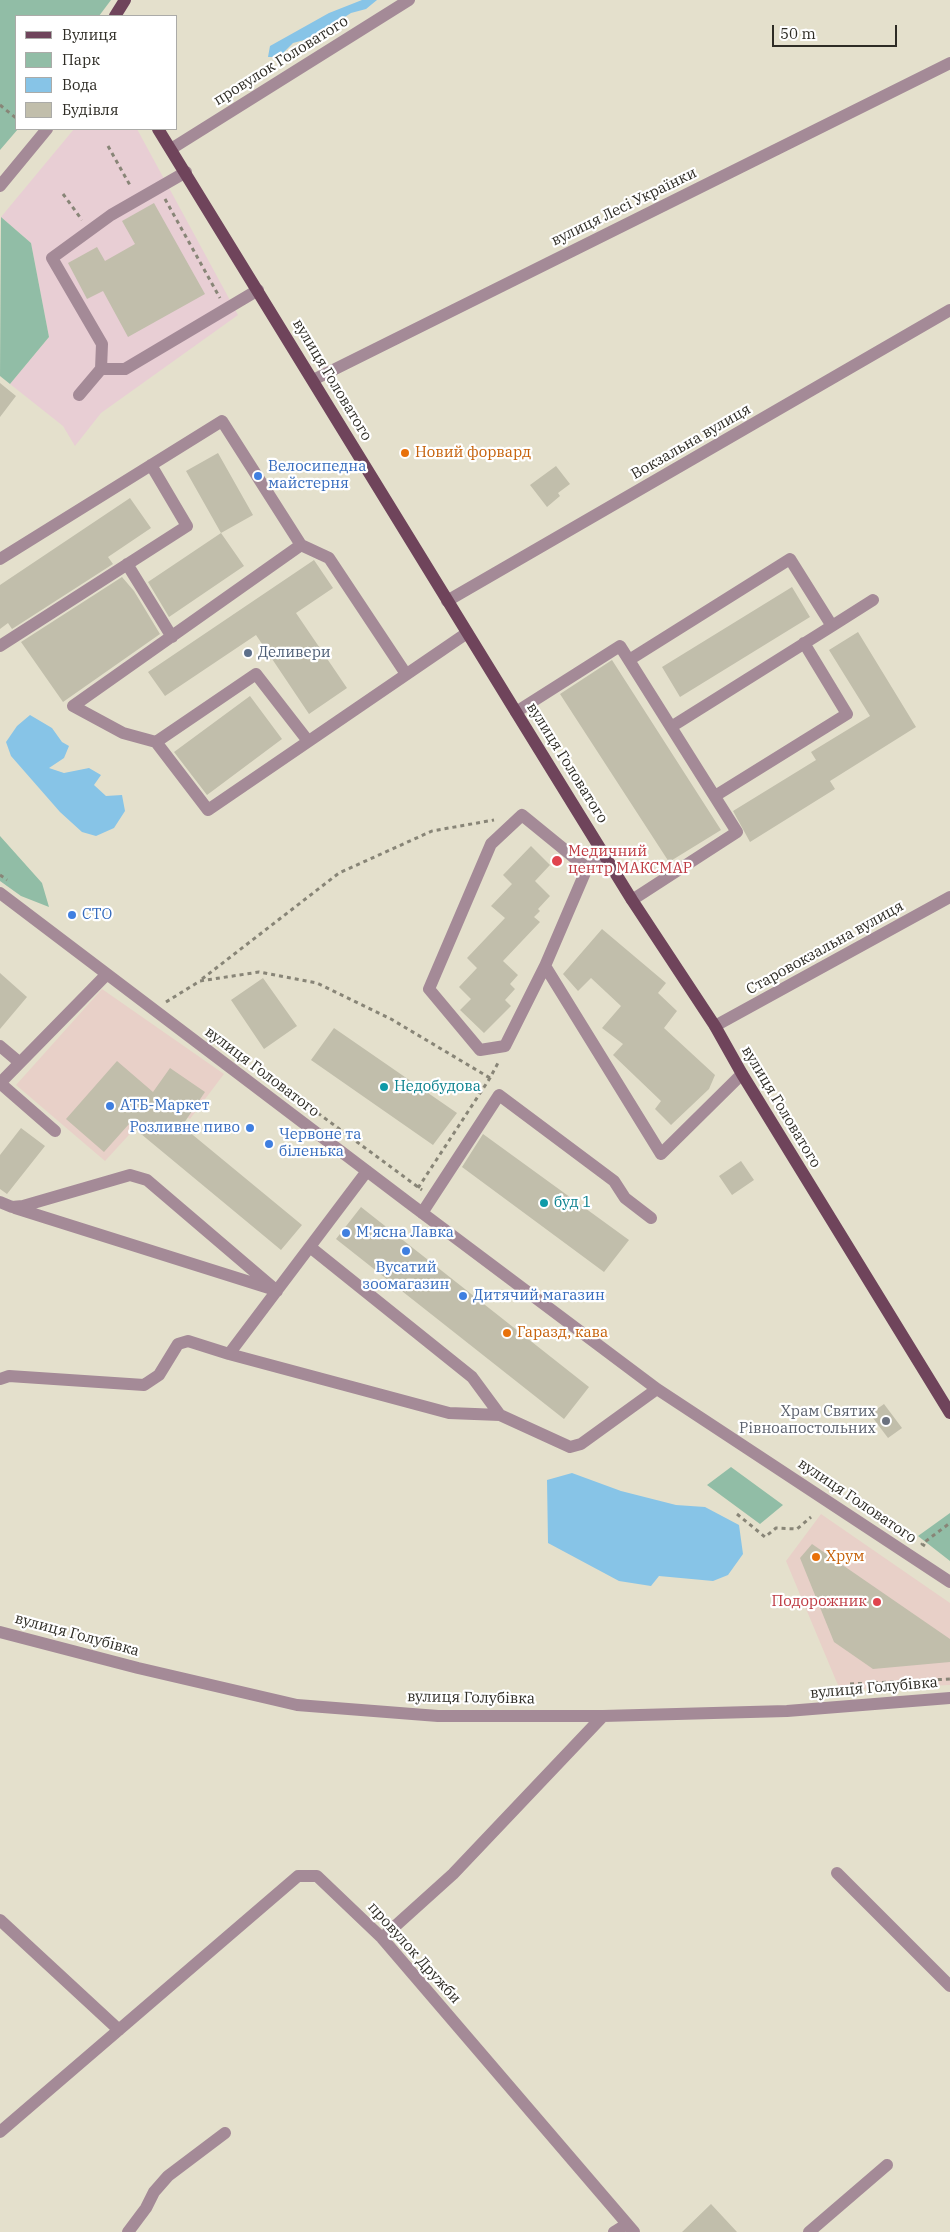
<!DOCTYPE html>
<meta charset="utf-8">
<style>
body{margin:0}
#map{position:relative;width:950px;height:2232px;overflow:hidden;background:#e4e0cc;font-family:"IBM Plex Serif",serif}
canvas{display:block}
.legend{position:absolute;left:15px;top:15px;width:162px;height:115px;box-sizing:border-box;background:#fff;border:1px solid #ababa8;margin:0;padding:6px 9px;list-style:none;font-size:15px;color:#2e2c25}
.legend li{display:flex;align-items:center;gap:10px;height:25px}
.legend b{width:25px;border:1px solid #ababa8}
.scale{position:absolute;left:772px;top:25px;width:125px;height:22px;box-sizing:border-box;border:2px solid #2e2c25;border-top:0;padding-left:6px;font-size:15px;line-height:18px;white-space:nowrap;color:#2e2c25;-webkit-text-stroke:4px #fff;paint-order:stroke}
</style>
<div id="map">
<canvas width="950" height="2232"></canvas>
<ul class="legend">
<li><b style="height:6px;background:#6f445b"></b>Вулиця</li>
<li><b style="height:14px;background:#91bda6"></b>Парк</li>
<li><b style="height:14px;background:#87c4e7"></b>Вода</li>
<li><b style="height:14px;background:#c1beab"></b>Будівля</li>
</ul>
<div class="scale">50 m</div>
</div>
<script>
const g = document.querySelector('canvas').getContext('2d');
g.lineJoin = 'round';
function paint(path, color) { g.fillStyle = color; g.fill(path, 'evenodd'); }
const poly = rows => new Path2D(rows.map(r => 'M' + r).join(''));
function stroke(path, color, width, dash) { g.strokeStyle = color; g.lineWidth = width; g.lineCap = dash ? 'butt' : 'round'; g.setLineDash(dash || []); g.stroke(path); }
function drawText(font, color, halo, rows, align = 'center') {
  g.font = font + ' "IBM Plex Serif",serif'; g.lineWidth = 4.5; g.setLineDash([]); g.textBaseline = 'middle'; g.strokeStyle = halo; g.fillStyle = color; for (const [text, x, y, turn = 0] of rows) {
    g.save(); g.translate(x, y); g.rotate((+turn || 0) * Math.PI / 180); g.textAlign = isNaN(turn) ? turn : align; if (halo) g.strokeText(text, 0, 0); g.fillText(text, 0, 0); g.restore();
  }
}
const commercial = poly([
 [102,989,224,1074,190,1119,160,1101,105,1161,16,1085],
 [821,1514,950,1603,950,1685,840,1690,786,1561]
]);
const education = poly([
 [74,129,137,129,238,315,101,413,75,446,63,426,10,384,49,337,31,243,1,217]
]);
const green = poly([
 [0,0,111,0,99,16,16,16,16,129,18,129,0,150],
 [1,217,31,243,49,337,10,384,0,376],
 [0,836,42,883,49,907,21,896,0,881],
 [731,1467,783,1505,760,1524,707,1485],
 [950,1513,950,1561,918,1536]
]);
const water = poly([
 [362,0,377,0,366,9,351,13,312,38,293,43,279,57,268,57,270,46,329,13],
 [30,715,52,728,62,742,69,746,64,758,49,768,64,773,89,768,101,775,94,785,106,796,122,795,125,811,114,828,96,836,82,832,60,812,11,756,6,742,17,726],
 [572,1473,621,1491,676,1505,705,1507,739,1525,743,1554,728,1575,713,1581,659,1576,651,1586,619,1581,548,1543,547,1480]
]);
const building = poly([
 [154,203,205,294,128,337,103,291,87,299,68,263,97,247,105,261,135,244,122,221],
 [0,383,16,396,0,417],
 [218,453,253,515,221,533,186,471],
 [556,466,570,484,558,493,560,496,547,507,530,485],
 [130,498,151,528,108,557,113,564,12,629,8,623,0,629,0,585],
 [221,533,244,566,169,617,148,582],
 [314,560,333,588,296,613,347,688,309,714,256,635,165,696,148,672],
 [122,577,134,591,160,634,63,702,21,642],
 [792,587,810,617,680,697,662,667],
 [858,632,916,727,830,781,835,789,750,842,733,811,816,760,811,752,870,716,829,650],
 [612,660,721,830,669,862,560,694],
 [250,696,282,739,207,795,174,752],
 [531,846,550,865,535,881,550,896,538,909,540,911,534,917,540,922,503,961,518,975,510,984,515,989,505,1000,511,1006,484,1033,460,1010,471,999,459,987,477,968,467,958,505,918,491,906,512,884,503,875],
 [602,929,666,983,658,993,677,1011,664,1028,715,1075,709,1089,671,1125,655,1109,661,1101,613,1055,623,1044,602,1028,621,1006,591,978,578,991,563,974],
 [0,973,27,997,0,1029],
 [263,978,297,1026,264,1049,231,1000],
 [334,1028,457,1113,433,1145,311,1060],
 [117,1061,153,1092,170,1068,205,1092,182,1126,302,1225,281,1250,129,1124,104,1152,66,1119],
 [21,1128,45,1146,7,1194,0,1189,0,1155],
 [483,1134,629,1240,604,1272,462,1167],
 [741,1161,754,1180,732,1195,719,1176],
 [361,1207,589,1387,564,1419,336,1239],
 [884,1404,902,1428,888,1438,870,1414],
 [812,1544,950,1639,950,1662,873,1669,834,1642,800,1558],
 [711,2204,737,2232,682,2232]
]);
const path = poly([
 [0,105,16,118],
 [108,146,131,187],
 [63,194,82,220],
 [165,199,220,298],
 [0,875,7,880],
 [202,979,339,873,432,831,494,820],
 [166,1002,200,981,259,972,317,983,391,1019,490,1078],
 [292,1094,422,1190],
 [418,1188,490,1078,499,1061],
 [737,1514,765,1537,776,1528,797,1529,811,1517],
 [925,1546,922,1544,950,1523],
 [850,1684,950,1679]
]);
const minor = poly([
 [171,149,409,0],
 [0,186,47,129],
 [101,369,102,344,52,258,111,215,186,172],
 [313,380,950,63],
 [79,395,101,369,125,369,258,290],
 [301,545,73,706,123,733,156,742,208,810,467,633],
 [0,559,222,421,301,545,329,558,406,674],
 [127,564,172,637],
 [447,601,950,310],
 [832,626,873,600],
 [0,646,187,526,151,465],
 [629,660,790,559,832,626,671,727],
 [516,712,620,646,737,832,632,900],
 [156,742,256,674,308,741],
 [715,796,847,714,804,643],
 [606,857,587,868,545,966,661,1154,742,1074],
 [0,893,409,1203,657,1389,950,1582],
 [545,966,505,1046,480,1050,429,989,491,844,522,815,587,868],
 [715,1026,950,897],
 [0,1046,19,1062],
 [0,1083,107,974],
 [0,1083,55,1131],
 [0,1202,12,1207,23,1206,130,1175,147,1180,277,1291],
 [15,1208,272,1289],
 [422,1213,499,1095,614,1181,625,1198,651,1218],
 [310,1247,472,1377,500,1415,570,1447,581,1444,657,1389],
 [229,1354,367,1171],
 [0,1379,9,1376,144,1385,159,1375,178,1344,188,1341,229,1354,449,1413,500,1415],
 [0,1632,138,1668,297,1705,438,1716,603,1716,787,1711,950,1698],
 [837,1873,950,1986],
 [0,1920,119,2030],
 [382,1938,453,1874,603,1716],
 [0,2132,298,1876,317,1876,382,1938,634,2232],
 [128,2232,146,2208,154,2192,168,2176,225,2133],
 [614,2232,627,2224],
 [809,2232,887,2165]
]);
const major = poly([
 [115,16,125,0],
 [158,129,516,712,632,900,715,1026,742,1074,950,1413]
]);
const markers = [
 [405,453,5,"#e8710a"],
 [258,476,5,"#3f7fe0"],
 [248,653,5,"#5c6f8a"],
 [557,861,6,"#e0444e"],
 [72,915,5,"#3f7fe0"],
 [384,1087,5,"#0f9aa8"],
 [110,1106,5,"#3f7fe0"],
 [250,1128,5,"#3f7fe0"],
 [269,1144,5,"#3f7fe0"],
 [544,1203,5,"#0f9aa8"],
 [346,1233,5,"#3f7fe0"],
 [406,1251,5,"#3f7fe0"],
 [463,1296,5,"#3f7fe0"],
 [507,1333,5,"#e8710a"],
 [886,1421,5,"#6b7280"],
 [816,1557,5,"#e8710a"],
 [877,1602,5,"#e0444e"]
];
const streetNames = [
 ["провулок Головатого",281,61,-32],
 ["вулиця Лесі Українки",624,207,-26],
 ["вулиця Головатого",332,380,59],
 ["Вокзальна вулиця",691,442,-30],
 ["вулиця Головатого",567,763,58],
 ["Старовокзальна вулиця",825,948,-29],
 ["вулиця Головатого",262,1072,37],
 ["вулиця Головатого",781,1107,59],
 ["вулиця Головатого",857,1501,34],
 ["вулиця Голубівка",77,1635,15],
 ["вулиця Голубівка",874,1688,-5],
 ["вулиця Голубівка",471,1698,1],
 ["провулок Дружби",414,1953,48]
];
const foodNames = [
 ["Новий форвард",415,453],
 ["Гаразд, кава",517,1333],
 ["Хрум",826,1557]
];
const shopNames = [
 ["Велосипедна",268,467],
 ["майстерня",268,484],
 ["СТО",82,915],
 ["АТБ-Маркет",120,1106],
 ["Розливне пиво",240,1128,"right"],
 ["Червоне та",279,1135],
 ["біленька",279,1152],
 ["М'ясна Лавка",356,1233],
 ["Вусатий",406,1268,"center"],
 ["зоомагазин",406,1285,"center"],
 ["Дитячий магазин",473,1296]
];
const serviceNames = [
 ["Деливери",258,653]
];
const healthNames = [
 ["Медичний",568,852],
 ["центр МАКСМАР",568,869],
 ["Подорожник",867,1602,"right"]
];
const cultureNames = [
 ["Недобудова",394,1087],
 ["буд 1",554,1203]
];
const worshipNames = [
 ["Храм Святих",876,1412],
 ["Рівноапостольних",876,1429]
];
paint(commercial, '#e8d0c8');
paint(education, '#e8ced4');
paint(green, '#91bda6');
paint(water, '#87c4e7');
paint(building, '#c1beab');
stroke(path, '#888577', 3, [4, 4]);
stroke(minor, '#a48a97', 12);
stroke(major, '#6f445b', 12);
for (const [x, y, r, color] of markers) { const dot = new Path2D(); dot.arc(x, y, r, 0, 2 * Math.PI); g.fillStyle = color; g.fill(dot); stroke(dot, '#fff', 2); }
drawText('15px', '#2e2c25', '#fff', streetNames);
drawText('15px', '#c56008', '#fff', foodNames, 'left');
drawText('15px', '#366cbe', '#fff', shopNames, 'left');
drawText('15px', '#4e5e75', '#fff', serviceNames, 'left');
drawText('15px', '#be3a42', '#fff', healthNames, 'left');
drawText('15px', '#0d838f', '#fff', cultureNames, 'left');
drawText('15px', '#5b616d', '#fff', worshipNames, 'right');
</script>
